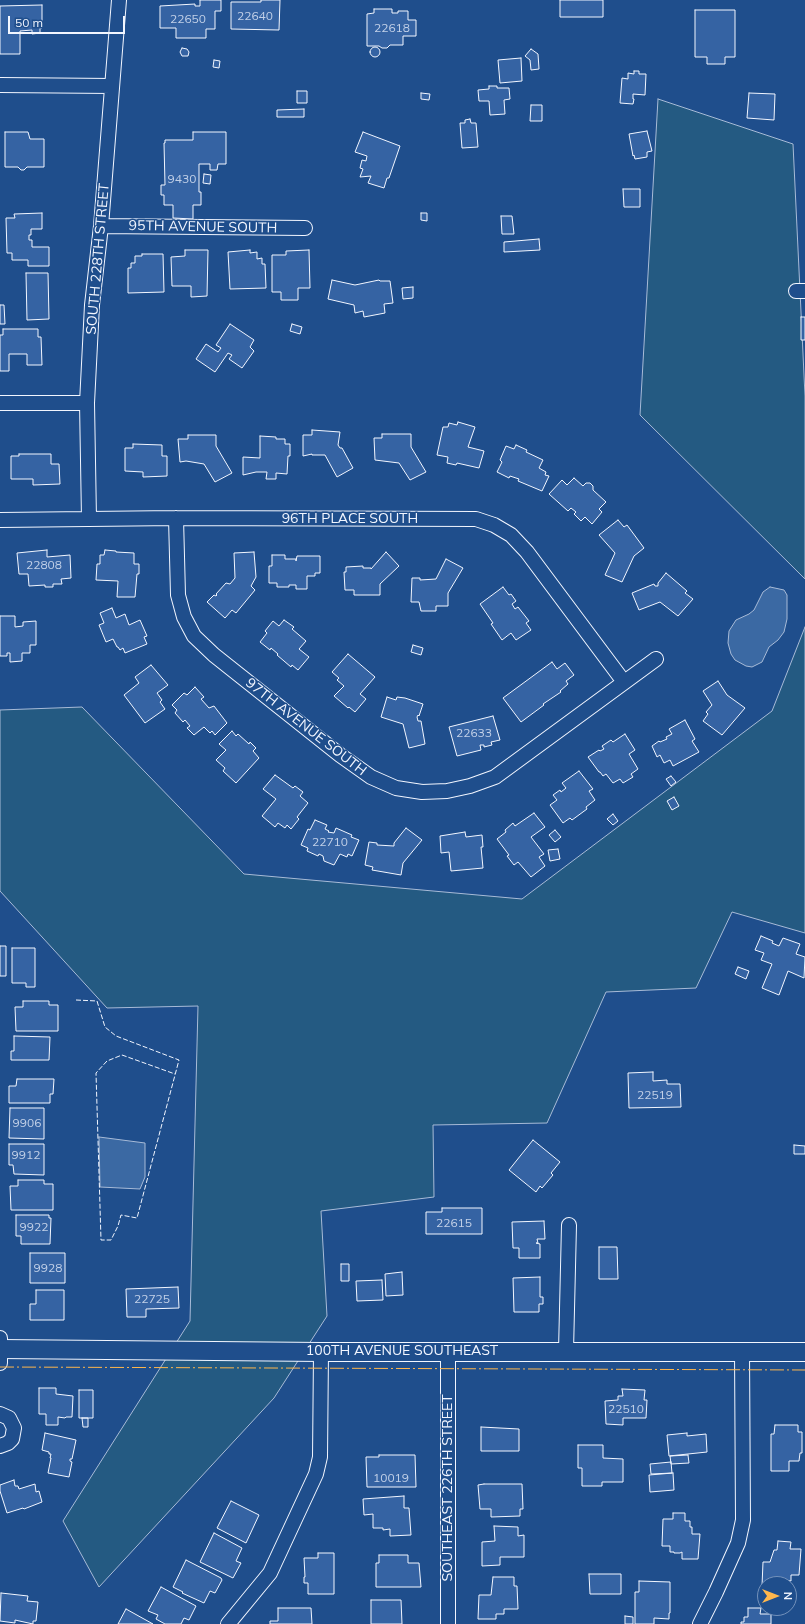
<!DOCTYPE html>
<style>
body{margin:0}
#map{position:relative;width:805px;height:1624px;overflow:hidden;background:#1f4e8c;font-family:Mulish,sans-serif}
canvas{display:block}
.north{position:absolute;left:757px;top:1576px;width:40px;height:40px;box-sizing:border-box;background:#1f4e8c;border:1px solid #7391ba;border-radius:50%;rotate:90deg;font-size:11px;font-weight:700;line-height:16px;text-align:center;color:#f2f6ff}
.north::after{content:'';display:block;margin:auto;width:14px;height:18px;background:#ffb74d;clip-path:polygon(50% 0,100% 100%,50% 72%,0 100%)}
.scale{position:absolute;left:8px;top:16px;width:117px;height:18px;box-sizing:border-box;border:2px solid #f2f6ff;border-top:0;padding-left:5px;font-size:12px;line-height:14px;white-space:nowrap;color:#f2f6ff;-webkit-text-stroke:3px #1f4e8c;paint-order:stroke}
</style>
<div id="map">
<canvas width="805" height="1624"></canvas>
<div class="north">N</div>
<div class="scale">50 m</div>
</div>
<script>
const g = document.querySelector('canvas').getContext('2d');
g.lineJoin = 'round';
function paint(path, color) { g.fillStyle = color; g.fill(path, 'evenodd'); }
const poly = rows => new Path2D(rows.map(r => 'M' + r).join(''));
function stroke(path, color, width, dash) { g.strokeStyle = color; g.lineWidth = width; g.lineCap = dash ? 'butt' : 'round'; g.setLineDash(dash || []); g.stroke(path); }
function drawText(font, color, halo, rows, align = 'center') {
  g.font = font + ' Mulish,sans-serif'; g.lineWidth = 3; g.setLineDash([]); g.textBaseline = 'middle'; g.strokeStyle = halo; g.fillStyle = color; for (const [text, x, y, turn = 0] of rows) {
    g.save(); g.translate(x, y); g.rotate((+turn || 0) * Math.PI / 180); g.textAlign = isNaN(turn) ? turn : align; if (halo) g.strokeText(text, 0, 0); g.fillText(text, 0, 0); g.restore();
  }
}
const green = poly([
 [658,99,793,144,805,396,805,579,640,415,658,99],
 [805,627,805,933,732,912,696,988,606,992,547,1123,433,1125,434,1197,321,1211,327,1316,274,1398,99,1587,63,1521,190,1321,198,1006,107,1008,0,891,0,710,82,707,244,874,522,899,772,711,805,627]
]);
const water = poly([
 [770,587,784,590,787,595,787,619,784,632,778,640,769,647,762,662,752,667,746,666,735,660,731,654,728,643,729,631,736,620,749,614,754,610,763,592,770,587],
 [99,1137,145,1143,145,1177,140,1189,100,1187,99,1137]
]);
const building = poly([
 [200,0,221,0,221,11,215,11,215,29,206,29,206,38,176,38,176,28,160,28,160,6,195,4,195,6,200,6,200,0],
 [261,0,280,0,279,30,231,29,231,2,261,2,261,0],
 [560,0,603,0,603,17,560,17,560,0],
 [42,5,42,28,40,28,40,33,32,34,32,30,20,31,20,54,0,54,0,6,42,5],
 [374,9,392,9,392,13,398,13,398,11,408,11,408,20,416,20,416,36,403,36,403,45,390,45,387,48,382,48,379,46,367,46,367,14,374,13,374,9],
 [695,10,735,10,735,57,725,57,725,64,707,64,707,57,695,57,695,10],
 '370 52a5 5 0 1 1 10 0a5 5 0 1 1-10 0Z',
 [182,48,187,49,189,52,188,56,182,56,180,52,182,48],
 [531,49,538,54,539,69,531,70,530,60,525,56,531,49],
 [521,58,522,81,500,83,498,60,521,58],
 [214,60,220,61,219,68,213,67,214,60],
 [634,71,639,71,639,74,646,74,645,95,633,94,633,99,634,99,633,104,620,103,622,78,628,79,628,73,634,74,634,71],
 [489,86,497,86,497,88,509,88,510,99,504,100,505,114,490,115,489,101,479,101,478,90,489,89,489,86],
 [297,91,307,91,307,103,297,103,297,91],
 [421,93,430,94,429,100,421,99,421,93],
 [749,93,775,94,774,120,747,118,749,93],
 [531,105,542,105,542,121,530,121,531,105],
 [304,109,304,117,277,117,277,110,304,109],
 [470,119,471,123,476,123,478,147,462,148,460,123,465,123,465,120,470,119],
 [647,131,652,151,647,152,647,157,635,159,634,155,633,156,629,134,647,131],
 [5,132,28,132,30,139,44,139,44,167,27,167,24,170,21,170,18,167,5,167,5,132],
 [193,132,226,132,226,164,218,164,217,170,210,170,210,164,199,164,199,192,201,192,201,205,193,205,193,219,173,218,173,205,164,205,164,195,161,195,161,185,165,185,164,143,165,143,165,140,193,140,193,132],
 [363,132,400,146,389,178,387,178,384,188,368,183,371,176,360,177,363,169,360,168,362,160,366,161,367,156,355,152,363,132],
 [204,174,211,175,210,184,203,183,204,174],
 [623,189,640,189,640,207,624,207,623,189],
 [42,213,42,229,31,229,31,235,29,235,29,240,32,240,32,247,49,247,49,266,28,266,28,260,12,260,12,253,7,253,6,218,15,218,14,214,42,213],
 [421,213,427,213,427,221,421,220,421,213],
 [501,216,512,216,514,234,502,234,501,216],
 [539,239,540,250,504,252,504,242,539,239],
 [185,250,208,250,207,296,191,297,191,286,172,286,171,257,185,256,185,250],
 [250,250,250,253,257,252,257,259,262,258,262,264,265,264,266,288,230,289,228,252,250,250],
 [309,250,310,288,298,288,298,300,281,300,281,292,272,292,272,255,286,255,286,251,309,250],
 [142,254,163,254,164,292,128,293,128,268,131,268,131,263,135,263,135,256,142,256,142,254],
 [26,273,48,273,49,319,27,320,26,273],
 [332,280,355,285,379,280,380,281,390,281,393,303,384,304,385,313,364,317,363,311,355,313,354,305,328,299,332,280],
 [413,287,413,298,403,299,402,288,413,287],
 [0,305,4,305,5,324,0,324,0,305],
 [801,317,805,317,805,340,801,340,801,317],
 [230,324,254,340,250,347,254,351,242,368,229,359,232,355,228,353,215,372,196,359,206,344,218,352,221,348,216,345,230,324],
 [292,324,302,327,300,334,290,331,292,324],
 [3,329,38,329,38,337,41,337,42,365,27,365,27,354,9,354,9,371,0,371,0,335,3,335,3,329],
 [458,422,475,427,468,447,484,451,479,468,457,463,456,465,447,463,448,457,437,455,443,427,448,427,449,423,457,425,458,422],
 [312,430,340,432,338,445,340,448,342,448,353,468,337,477,325,455,312,455,312,454,303,456,303,435,312,435,312,430],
 [382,434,411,434,411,447,426,472,410,480,399,463,375,460,374,438,382,438,382,434],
 [188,435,216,435,216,446,232,473,215,482,204,464,186,461,180,462,178,439,188,439,188,435],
 [260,436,276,437,276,439,285,439,285,444,290,444,290,456,288,456,287,474,276,473,276,479,266,479,267,472,256,472,243,475,243,457,260,458,260,436],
 [133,444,162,445,162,456,167,456,167,476,143,477,143,472,125,471,125,448,133,448,133,444],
 [516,445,527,450,526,452,543,460,539,468,546,472,545,475,549,476,542,491,518,481,519,479,510,476,509,478,497,472,502,462,500,460,506,446,514,449,516,445],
 [19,454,51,454,51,464,59,464,60,484,33,485,33,479,11,479,11,456,19,456,19,454],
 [574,478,583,486,586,483,590,483,593,486,593,490,606,502,599,509,602,512,592,524,585,517,581,521,574,514,576,512,571,508,568,511,549,494,562,480,567,485,574,478],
 [618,520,624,527,627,525,644,548,634,556,622,582,605,575,615,553,599,535,618,520],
 [47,550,47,557,70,555,71,578,61,579,62,584,53,584,53,587,45,587,45,585,29,586,28,574,19,574,17,553,47,550],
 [105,550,116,551,116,552,134,553,134,564,139,564,139,574,137,574,135,597,117,597,118,581,96,580,97,564,100,564,100,555,104,555,105,550],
 [254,552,256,577,251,586,255,590,236,613,232,610,225,618,207,602,214,595,216,596,217,595,216,594,226,583,230,584,235,578,234,553,254,552],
 [386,552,399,566,380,584,380,595,354,595,354,590,345,590,344,572,346,572,346,567,363,566,363,568,371,568,371,569,386,552],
 [272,555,285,555,285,559,296,559,296,561,297,556,320,556,320,573,315,573,315,576,307,576,307,589,296,589,296,585,289,585,289,587,277,587,277,583,269,583,269,566,272,566,272,555],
 [446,559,463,568,448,593,448,606,436,606,436,611,421,611,419,602,411,602,412,578,420,578,420,580,436,579,446,559],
 [666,573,687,591,685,593,693,599,678,616,660,602,639,610,632,593,654,584,655,586,658,586,658,583,666,573],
 [503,587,509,595,511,594,516,601,512,604,515,609,518,607,529,621,526,623,531,630,516,640,511,633,502,640,491,624,493,623,480,604,503,587],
 [112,608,116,618,125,614,129,625,140,620,147,636,144,637,147,644,125,653,123,648,120,650,118,647,117,647,113,639,106,642,99,625,104,623,100,613,112,608],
 [0,616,15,616,15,627,23,626,23,622,36,621,36,645,30,645,30,653,22,653,22,661,10,662,10,653,7,653,7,656,0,656,0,616],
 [284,620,294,627,292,629,306,641,299,649,309,657,298,670,292,665,291,667,277,655,278,654,271,648,270,650,260,642,267,633,265,631,273,621,279,626,284,620],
 [413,645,423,648,421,655,411,652,413,645],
 [348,654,375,677,360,694,366,699,355,712,349,707,348,708,334,696,344,686,337,680,339,678,332,672,348,654],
 [552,662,557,669,565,663,574,675,566,681,568,684,560,691,561,692,543,704,544,705,521,722,503,698,552,662],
 [151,665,168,685,157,693,162,700,160,702,165,709,145,723,124,695,139,683,135,677,151,665],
 [718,681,727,695,745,708,722,735,703,721,708,714,706,712,712,705,703,691,718,681],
 [195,687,204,697,201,699,209,708,214,706,227,723,215,735,212,731,210,733,204,727,194,735,187,728,190,726,185,720,183,722,175,713,177,710,172,705,184,693,187,695,195,687],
 [387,697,396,700,397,697,405,698,423,704,419,716,418,715,417,717,418,721,421,721,425,744,409,748,403,724,381,717,387,697],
 [493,716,500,740,491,742,492,745,484,747,484,745,480,745,481,750,457,756,449,727,493,716],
 [685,720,695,739,692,741,699,752,673,766,670,760,664,763,660,755,657,757,652,746,659,741,660,742,667,739,666,737,672,734,669,729,685,720],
 [232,731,236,736,238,734,249,744,250,742,256,748,253,751,259,758,236,783,223,771,225,768,216,760,226,750,219,744,232,731],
 [625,734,635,750,629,754,638,769,631,774,633,777,623,783,620,779,613,783,606,774,603,776,600,772,599,772,588,757,599,750,600,751,604,749,602,746,611,740,613,742,625,734],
 [579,771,593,789,589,791,595,800,586,807,587,809,572,820,570,818,563,823,550,805,557,800,553,795,560,790,561,792,566,788,562,783,579,771],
 [275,775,293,788,295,786,303,792,300,796,308,803,297,817,299,819,291,829,287,825,285,828,278,823,275,827,262,816,276,799,263,789,275,775],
 [671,776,676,782,671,786,666,779,671,776],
 [674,797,679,806,672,810,667,801,674,797],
 [534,813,545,827,531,837,544,854,539,857,545,866,531,877,518,862,514,865,507,856,509,855,497,839,506,832,505,830,513,823,515,826,534,813],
 [613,814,618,821,613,825,607,819,613,814],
 [315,820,327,825,325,829,329,831,328,832,334,833,336,828,352,835,351,837,359,840,352,856,348,854,347,857,340,854,334,865,324,861,323,856,319,854,318,856,307,851,308,848,301,845,308,829,310,830,315,820],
 [406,828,422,840,403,863,401,875,372,870,373,867,365,865,369,842,377,843,377,845,394,846,394,843,406,828],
 [555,830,561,837,555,842,549,835,555,830],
 [465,832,466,837,482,835,483,847,481,847,483,868,451,871,449,852,441,853,440,836,465,832],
 [558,849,560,859,550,861,548,850,558,849],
 [761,936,773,941,772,943,779,946,783,938,800,944,796,954,805,957,804,978,788,971,779,995,762,988,772,964,761,960,764,953,755,950,761,936],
 [0,946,6,946,6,976,0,976,0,946],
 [12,948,35,948,35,987,26,987,26,983,12,983,12,948],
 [738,967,749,971,746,979,735,974,738,967],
 [23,1001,49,1001,49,1005,58,1005,58,1031,16,1031,15,1007,23,1007,23,1001],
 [14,1036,50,1037,49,1060,11,1060,11,1051,14,1051,14,1036],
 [653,1072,653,1081,667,1080,667,1084,680,1084,681,1107,629,1108,628,1073,653,1072],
 [17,1079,54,1079,53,1094,50,1094,50,1103,9,1103,9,1086,16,1086,17,1079],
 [10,1108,44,1108,44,1139,9,1138,10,1108],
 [533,1140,560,1162,551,1173,553,1175,542,1188,540,1186,536,1192,509,1170,533,1140],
 [9,1144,44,1144,44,1175,14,1174,13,1165,9,1165,9,1144],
 [794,1145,805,1146,805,1154,794,1154,794,1145],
 [18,1180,44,1180,44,1184,53,1184,53,1210,11,1210,10,1186,18,1186,18,1180],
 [442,1208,482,1208,482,1234,426,1234,426,1212,442,1212,442,1208],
 [16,1215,49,1215,49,1218,51,1218,50,1244,21,1244,21,1236,16,1236,16,1215],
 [544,1221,545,1239,537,1239,538,1243,536,1243,540,1244,540,1258,519,1258,519,1248,513,1248,512,1222,544,1221],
 [599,1247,617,1247,618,1279,599,1279,599,1247],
 [30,1253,65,1253,65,1283,30,1283,30,1253],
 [341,1264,349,1264,349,1281,341,1281,341,1264],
 [402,1272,403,1295,386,1296,385,1274,402,1272],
 [540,1277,540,1297,543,1297,543,1304,539,1304,539,1312,514,1312,513,1278,540,1277],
 [382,1280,383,1300,357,1301,356,1281,382,1280],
 [178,1287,179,1308,146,1309,146,1317,127,1317,126,1289,178,1287],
 [36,1290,64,1290,64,1320,30,1320,30,1304,36,1304,36,1290],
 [39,1388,56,1388,56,1394,73,1396,72,1417,66,1417,65,1418,58,1417,58,1425,46,1425,46,1414,39,1414,39,1388],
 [622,1389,645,1390,644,1400,647,1400,646,1418,623,1418,623,1425,606,1424,605,1401,618,1400,618,1396,623,1396,622,1389],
 [79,1390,93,1390,93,1418,79,1418,79,1390],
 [82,1418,88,1418,88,1427,83,1427,82,1418],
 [775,1425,798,1425,798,1432,802,1432,802,1453,800,1453,799,1461,789,1461,789,1471,771,1471,771,1434,774,1434,775,1425],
 [481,1427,519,1429,519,1451,481,1451,481,1427],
 [45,1433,76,1440,72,1459,70,1459,70,1461,72,1462,69,1477,48,1473,51,1458,50,1458,51,1454,49,1454,49,1452,42,1450,45,1433],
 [687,1433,687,1436,706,1434,707,1452,669,1456,667,1435,687,1433],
 [578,1445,603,1445,603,1458,623,1459,623,1482,602,1482,602,1486,582,1486,582,1468,578,1468,578,1445],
 [379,1455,415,1455,416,1487,367,1487,366,1457,379,1457,379,1455],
 [688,1455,689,1463,671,1464,670,1456,688,1455],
 [671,1462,672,1473,651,1474,650,1464,671,1462],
 [673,1473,674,1490,650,1492,649,1475,673,1473],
 [14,1480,15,1486,18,1486,19,1489,35,1484,36,1492,39,1491,42,1502,24,1509,23,1508,7,1513,0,1491,0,1485,14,1480],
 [484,1484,522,1484,523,1509,520,1509,520,1516,491,1517,491,1509,480,1509,478,1485,484,1484],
 [404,1496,404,1508,409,1508,411,1535,390,1536,390,1529,383,1530,383,1528,373,1528,373,1514,364,1515,363,1499,404,1496],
 [231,1501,259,1515,246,1543,217,1528,231,1501],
 [673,1513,685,1513,685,1521,690,1521,690,1527,692,1527,692,1534,700,1534,698,1559,682,1559,682,1552,680,1553,674,1553,674,1552,670,1552,670,1546,662,1546,663,1519,673,1519,673,1513],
 [494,1526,518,1527,518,1536,524,1535,524,1557,500,1557,500,1565,482,1566,482,1542,495,1541,494,1526],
 [214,1533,242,1548,236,1561,241,1563,233,1578,200,1562,214,1533],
 [778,1541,791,1542,790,1549,801,1549,799,1575,791,1575,791,1581,785,1580,785,1582,779,1580,779,1584,765,1584,765,1586,762,1586,763,1562,770,1562,774,1550,777,1550,778,1541],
 [318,1553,334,1553,334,1594,308,1594,308,1583,304,1583,304,1577,305,1577,304,1558,318,1558,318,1553],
 [379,1555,408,1555,408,1563,419,1563,421,1587,376,1587,376,1563,379,1563,379,1555],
 [186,1560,221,1578,222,1580,215,1593,210,1591,204,1603,182,1593,183,1592,173,1587,186,1560],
 [589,1574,621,1574,621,1594,590,1594,589,1574],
 [493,1577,514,1577,514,1586,517,1586,518,1609,504,1609,504,1614,496,1614,496,1619,478,1619,479,1595,491,1595,493,1577],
 [639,1581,670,1582,670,1613,669,1613,669,1619,654,1618,654,1624,635,1624,635,1592,639,1592,639,1581],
 [161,1587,196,1606,189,1620,184,1618,181,1624,165,1624,156,1619,158,1615,148,1611,161,1587],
 [1,1593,28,1596,27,1601,38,1602,36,1621,33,1621,33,1624,15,1620,15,1623,0,1621,1,1593],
 [371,1600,401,1600,402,1624,371,1624,371,1600],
 [278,1608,311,1608,312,1624,270,1624,270,1621,278,1621,278,1608],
 [748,1608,761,1608,760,1614,771,1614,771,1624,741,1624,741,1622,744,1622,744,1617,748,1617,748,1608],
 [126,1609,153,1624,118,1624,126,1609],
 [625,1616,633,1617,633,1624,625,1624,625,1616]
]);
const minor = poly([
 [0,85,112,86],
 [101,226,305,228],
 [796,291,805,291],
 [0,403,87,403],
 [176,518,178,595,184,617,194,636,214,655,340,755,371,777,396,788,422,792,447,791,470,786,495,777,656,659],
 [89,519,87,403,92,305,101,226,119,0],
 [0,520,176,518,476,519,494,525,511,535,527,552,624,682],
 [0,1338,0,1363],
 [566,1351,569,1225],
 [0,1414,9,1418,14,1428,12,1439,8,1443,0,1446],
 [228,1624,270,1573,316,1474,320,1457,321,1352],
 [448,1624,448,1351],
 [700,1624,716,1592,738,1543,743,1520,742,1351]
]);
const tertiary = poly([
 [0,1349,321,1352,805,1352]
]);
const fence = poly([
 [76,1000,97,1001,105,1027,116,1036,179,1060,137,1218,121,1215,118,1226,111,1240,101,1240,96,1073,107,1061,122,1055,175,1074]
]);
const power = poly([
 [0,1367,805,1370]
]);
const numberNames = [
 ["22640",255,16],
 ["22650",188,19],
 ["22618",392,28],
 ["9430",182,179],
 ["22808",44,565],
 ["22633",474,733],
 ["22710",330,842],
 ["22519",655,1095],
 ["9906",27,1123],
 ["9912",26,1155],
 ["22615",454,1223],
 ["9922",34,1227],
 ["9928",48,1268],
 ["22725",152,1299],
 ["22510",626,1409],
 ["10019",391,1478]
];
const streetNames = [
 ["95TH AVENUE SOUTH",203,227,1],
 ["SOUTH 228TH STREET",98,259,-85],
 ["96TH PLACE SOUTH",350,519],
 ["97TH AVENUE SOUTH",306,727,38],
 ["100TH AVENUE SOUTHEAST",402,1351],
 ["SOUTHEAST 226TH STREET",448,1488,-90]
];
paint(green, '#245a82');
stroke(green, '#a8bbd7', 1);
paint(water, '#3b69a3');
stroke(water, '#a8bbd7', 1);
paint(building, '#3563a3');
stroke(building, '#f2f6ff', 1);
stroke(minor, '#f2f6ff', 16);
stroke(tertiary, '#f2f6ff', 20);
stroke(minor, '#1f4e8c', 14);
stroke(tertiary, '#1f4e8c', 18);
stroke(fence, '#f2f6ff', 1, [5, 2]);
stroke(power, '#ffb74d', 1, [14, 3, 2, 3]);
drawText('12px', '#c3d1e8', null, numberNames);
drawText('14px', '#f2f6ff', '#1f4e8c', streetNames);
</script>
